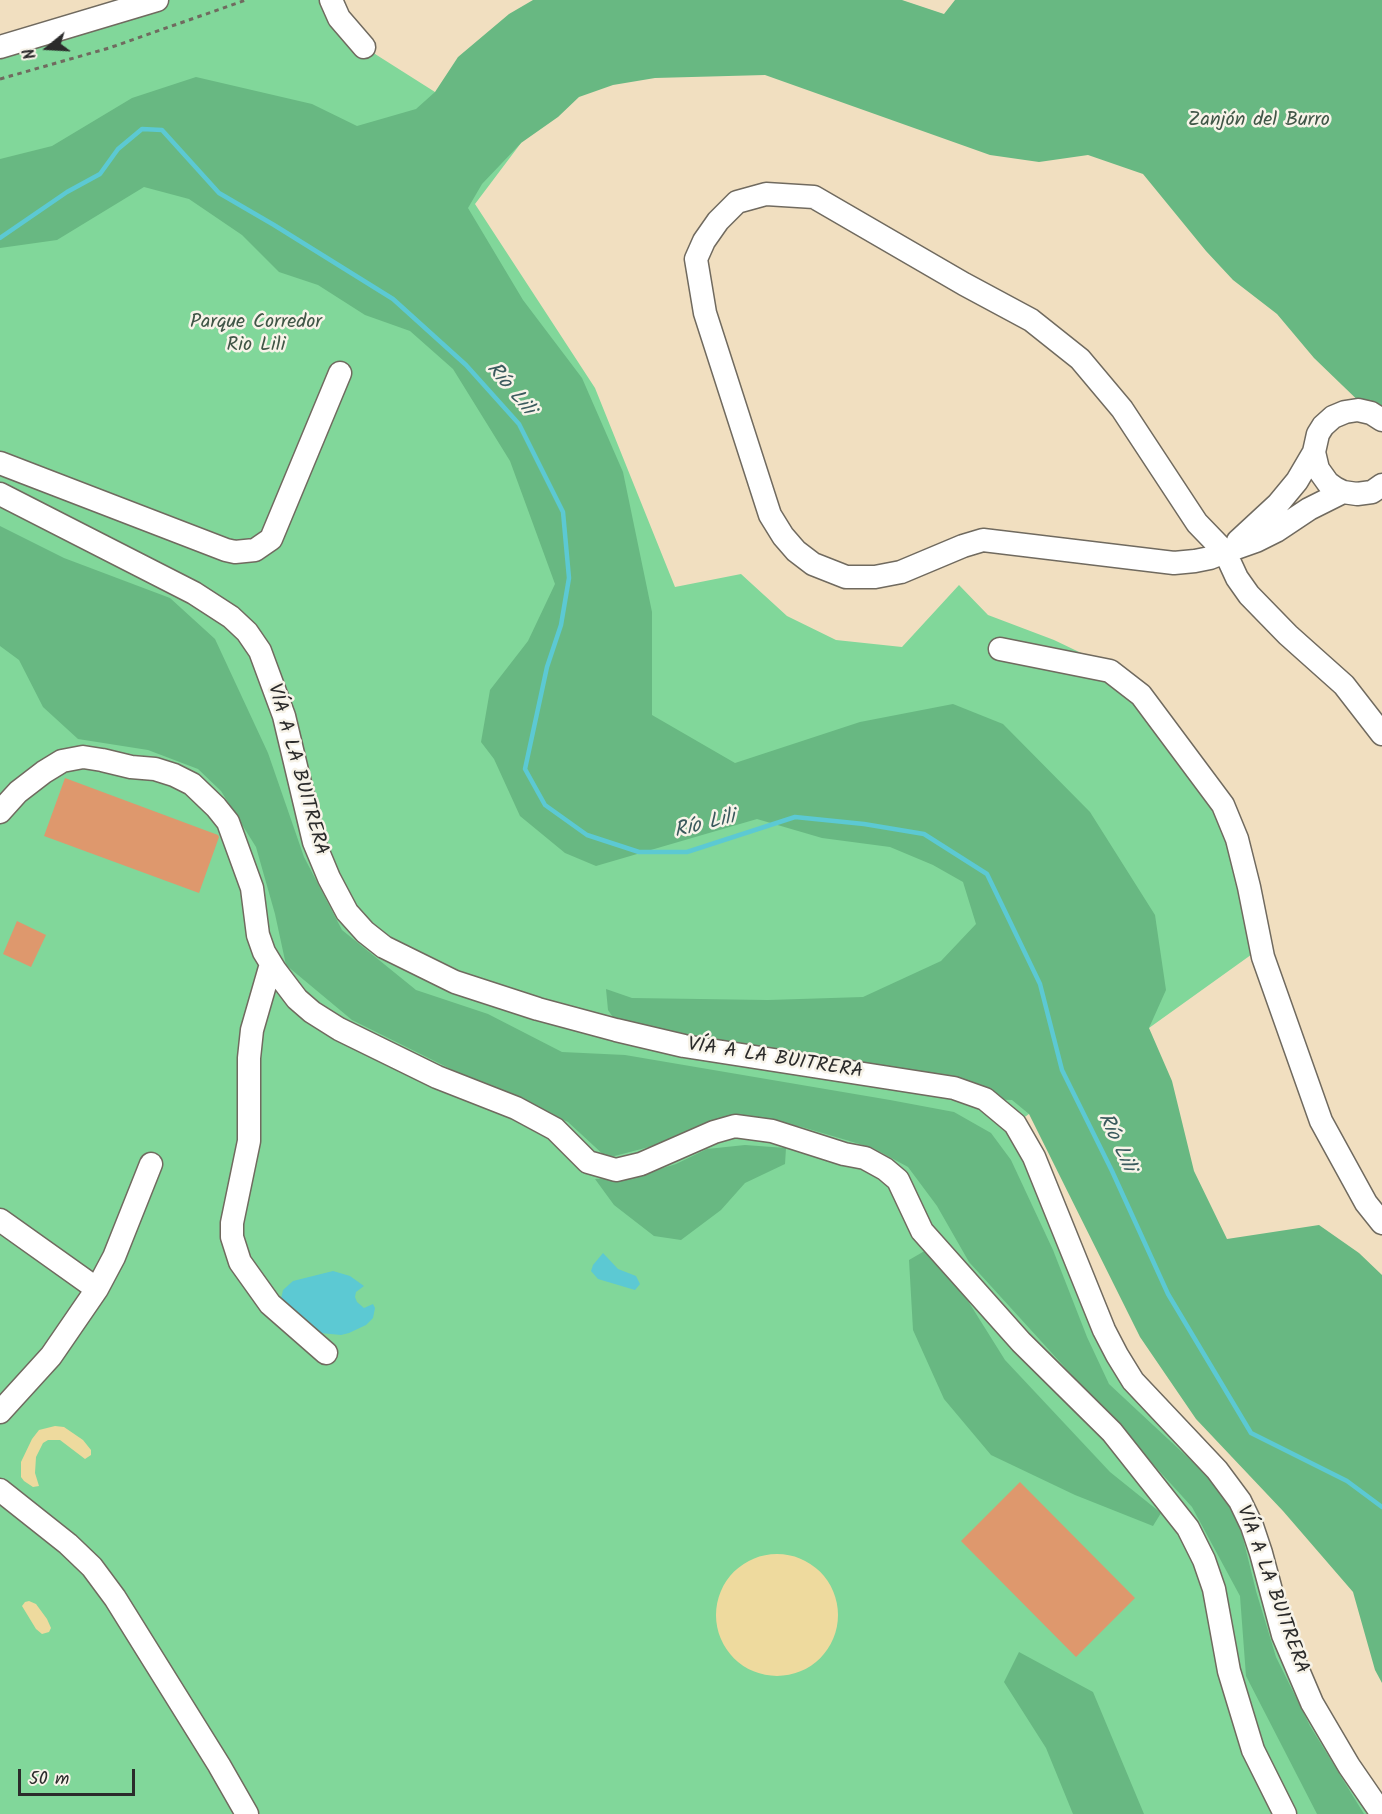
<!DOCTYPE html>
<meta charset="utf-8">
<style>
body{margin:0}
#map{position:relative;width:1382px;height:1814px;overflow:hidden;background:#f1dfc0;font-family:Kalam,sans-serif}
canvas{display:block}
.north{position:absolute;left:18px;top:18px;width:60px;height:60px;-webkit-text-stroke:4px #f7f3e8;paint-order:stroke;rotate:252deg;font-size:16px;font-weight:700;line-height:24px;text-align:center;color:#2b2b2b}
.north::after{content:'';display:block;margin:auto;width:21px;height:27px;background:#2b2b2b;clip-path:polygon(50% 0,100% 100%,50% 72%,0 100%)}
.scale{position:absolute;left:18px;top:1769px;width:117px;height:27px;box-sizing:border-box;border:3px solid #2b2b2b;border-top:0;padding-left:8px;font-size:18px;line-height:21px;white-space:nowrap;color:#2b2b2b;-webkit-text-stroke:4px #f7f3e8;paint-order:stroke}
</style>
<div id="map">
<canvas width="1382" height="1814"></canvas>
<div class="north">N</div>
<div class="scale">50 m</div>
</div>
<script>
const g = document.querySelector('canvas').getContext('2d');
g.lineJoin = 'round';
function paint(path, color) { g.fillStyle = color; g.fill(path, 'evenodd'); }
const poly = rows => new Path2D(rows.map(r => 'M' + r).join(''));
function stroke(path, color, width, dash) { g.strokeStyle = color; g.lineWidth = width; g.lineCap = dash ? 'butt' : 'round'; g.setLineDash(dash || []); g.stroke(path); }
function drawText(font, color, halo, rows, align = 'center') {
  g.font = font + ' Kalam,sans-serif'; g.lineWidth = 5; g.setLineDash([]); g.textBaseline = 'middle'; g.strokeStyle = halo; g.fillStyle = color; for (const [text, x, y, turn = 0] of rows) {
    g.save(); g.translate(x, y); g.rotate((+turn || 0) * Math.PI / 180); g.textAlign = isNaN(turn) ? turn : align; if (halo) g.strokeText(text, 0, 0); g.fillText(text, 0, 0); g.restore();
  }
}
const green = poly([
 [157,0,331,0,364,47,435,92,521,143,475,204,595,388,675,587,741,574,787,616,836,640,902,647,959,585,988,615,1054,640,1121,672,1207,784,1262,947,1015,1124,1104,1330,1240,1501,1283,1635,1382,1814,0,1814,0,47]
]);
const forest = poly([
 [533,0,902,0,944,14,955,0,1382,0,1382,407,1371,413,1314,358,1277,314,1233,280,1206,251,1143,174,1088,155,1039,162,990,155,765,75,655,78,613,85,579,97,558,117,521,143,482,184,468,208,523,300,582,378,623,472,652,612,652,715,735,763,860,722,953,704,1003,724,1090,812,1155,915,1166,990,1149,1028,1172,1081,1194,1171,1227,1239,1319,1225,1359,1253,1382,1275,1382,1683,1375,1670,1353,1592,1283,1511,1196,1419,1140,1337,1029,1114,1012,1100,985,1099,623,1032,608,1010,606,989,632,998,768,1000,863,997,941,961,976,924,963,882,933,865,890,847,822,838,757,819,596,866,565,853,520,816,494,759,481,742,490,690,528,641,555,584,510,461,453,369,410,331,365,315,318,285,279,272,242,235,189,199,144,187,57,240,0,248,0,159,52,146,132,98,196,77,312,104,357,126,416,109,435,92,458,57,509,14],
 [0,526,64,558,170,598,215,639,268,753,304,857,342,930,416,990,488,1014,562,1052,625,1055,890,1100,954,1112,991,1133,1011,1160,1053,1250,1087,1337,1109,1384,1197,1466,1222,1493,1240,1526,1256,1591,1276,1657,1310,1726,1364,1814,1317,1814,1246,1676,1240,1596,1192,1507,969,1262,937,1206,908,1167,873,1148,802,1127,736,1114,698,1131,649,1147,607,1158,568,1122,475,1081,352,1020,286,965,275,914,256,847,221,791,198,769,148,750,78,739,43,707,19,660,0,646],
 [745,1145,786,1148,785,1164,745,1183,721,1210,681,1240,654,1236,614,1205,595,1179,638,1176,676,1164,707,1149],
 [928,1249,963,1293,1005,1360,1110,1472,1161,1513,1153,1526,1075,1495,991,1455,944,1399,913,1330,909,1260],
 [1019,1652,1093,1692,1144,1814,1073,1814,1046,1748,1004,1682]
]);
const sand = poly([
 [55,1426,64,1427,83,1440,91,1450,91,1455,85,1459,60,1440,48,1440,43,1443,36,1457,35,1473,39,1486,33,1487,24,1481,21,1477,21,1462,32,1439,39,1430],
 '716 1615a61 61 0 1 1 122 0a61 61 0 1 1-122 0Z',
 [29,1601,36,1604,47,1619,51,1628,49,1632,42,1634,36,1629,22,1606,25,1602]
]);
const water = poly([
 [603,1253,618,1269,636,1276,640,1284,635,1290,598,1279,591,1271,593,1265],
 [333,1271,350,1276,364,1286,356,1292,355,1297,357,1302,364,1308,373,1304,375,1308,373,1318,366,1325,349,1333,341,1335,320,1333,306,1328,281,1299,283,1290,293,1281]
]);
const stream = poly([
 [0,238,67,192,100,174,118,149,142,129,162,130,219,193,274,225,393,299,466,365,519,424,563,512,569,578,561,625,547,667,525,769,545,805,587,835,639,852,687,852,795,817,864,824,924,834,987,874,1040,984,1062,1070,1112,1171,1168,1294,1251,1433,1347,1481,1382,1507]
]);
const building = poly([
 [65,778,218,835,219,837,199,893,44,836],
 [17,921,46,935,31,967,3,954],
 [1020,1482,1135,1598,1076,1657,961,1541]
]);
const path = poly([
 [0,79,109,48,246,0]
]);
const minor = poly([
 [331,0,339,18,364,47],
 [0,47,157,0],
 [1382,420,1371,413,1358,410,1345,412,1333,417,1323,426,1318,434,1314,452,1318,469,1328,483,1335,488,1343,492,1357,494,1372,492,1382,485],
 [0,463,226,550,235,552,255,550,271,539,340,373],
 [1343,492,1309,509,1276,531,1256,541,1225,552,1210,558,1195,561,1174,563,983,540,963,546,901,572,875,577,846,577,813,564,796,551,783,536,770,515,705,313,696,259,704,241,718,221,737,202,766,194,814,197,964,284,1031,320,1080,359,1122,409,1197,523,1225,552,1237,578,1249,595,1288,635,1344,685,1382,734],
 [0,494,194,593,231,617,247,632,260,651,284,716,314,842,329,878,347,912,365,932,384,947,455,982,538,1009,616,1030,684,1046,954,1088,985,1099,1015,1124,1034,1157,1104,1330,1117,1355,1133,1381,1217,1470,1240,1501,1252,1526,1261,1553,1283,1635,1312,1703,1349,1766,1382,1814],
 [1238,541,1278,504,1297,481,1314,452],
 [1000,649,1110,671,1141,695,1223,805,1237,839,1249,887,1263,957,1321,1121,1366,1203,1382,1223],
 [0,812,18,792,44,772,62,761,83,757,102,760,131,767,155,769,174,775,192,784,216,807,228,822,252,888,258,935,264,952,275,970,297,999,312,1012,339,1029,437,1077,516,1108,555,1129,588,1162,616,1170,641,1164,714,1132,735,1126,772,1131,844,1154,865,1158,885,1169,898,1180,922,1231,1021,1342,1112,1432,1188,1528,1204,1560,1214,1589,1229,1671,1253,1750,1285,1814],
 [271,964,252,1030,249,1058,249,1141,232,1223,232,1237,240,1262,270,1304,326,1353],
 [0,1220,97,1289],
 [0,1412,51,1356,97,1289,114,1257,151,1164],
 [0,1490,68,1544,92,1567,115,1598,219,1765,247,1814]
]);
const parkNames = [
 ["Zanjón del Burro",1259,122],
 ["Parque Corredor",256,324],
 ["Rio Lili",256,347]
];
const streetNames = [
 ["VÍA A LA BUITRERA",296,770,74],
 ["VÍA A LA BUITRERA",775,1060,9],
 ["VÍA A LA BUITRERA",1271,1590,70]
];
const waterNames = [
 ["Río Lili",509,390,50],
 ["Río Lili",705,826,-14],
 ["Río Lili",1115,1143,65]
];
paint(green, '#81d79a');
paint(forest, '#68b882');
paint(sand, '#eeda9e');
paint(water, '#5cc9d3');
stroke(stream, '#5cc9d3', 4.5);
paint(building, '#de986d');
stroke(minor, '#706a5f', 25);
stroke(path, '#706a5f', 3, [4.5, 4.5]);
stroke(minor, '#fff', 22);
drawText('20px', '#405647', '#f7f3e8', parkNames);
drawText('20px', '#2b2b2b', '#f7f3e8', streetNames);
drawText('italic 21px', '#3a5a5d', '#f7f3e8', waterNames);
</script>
